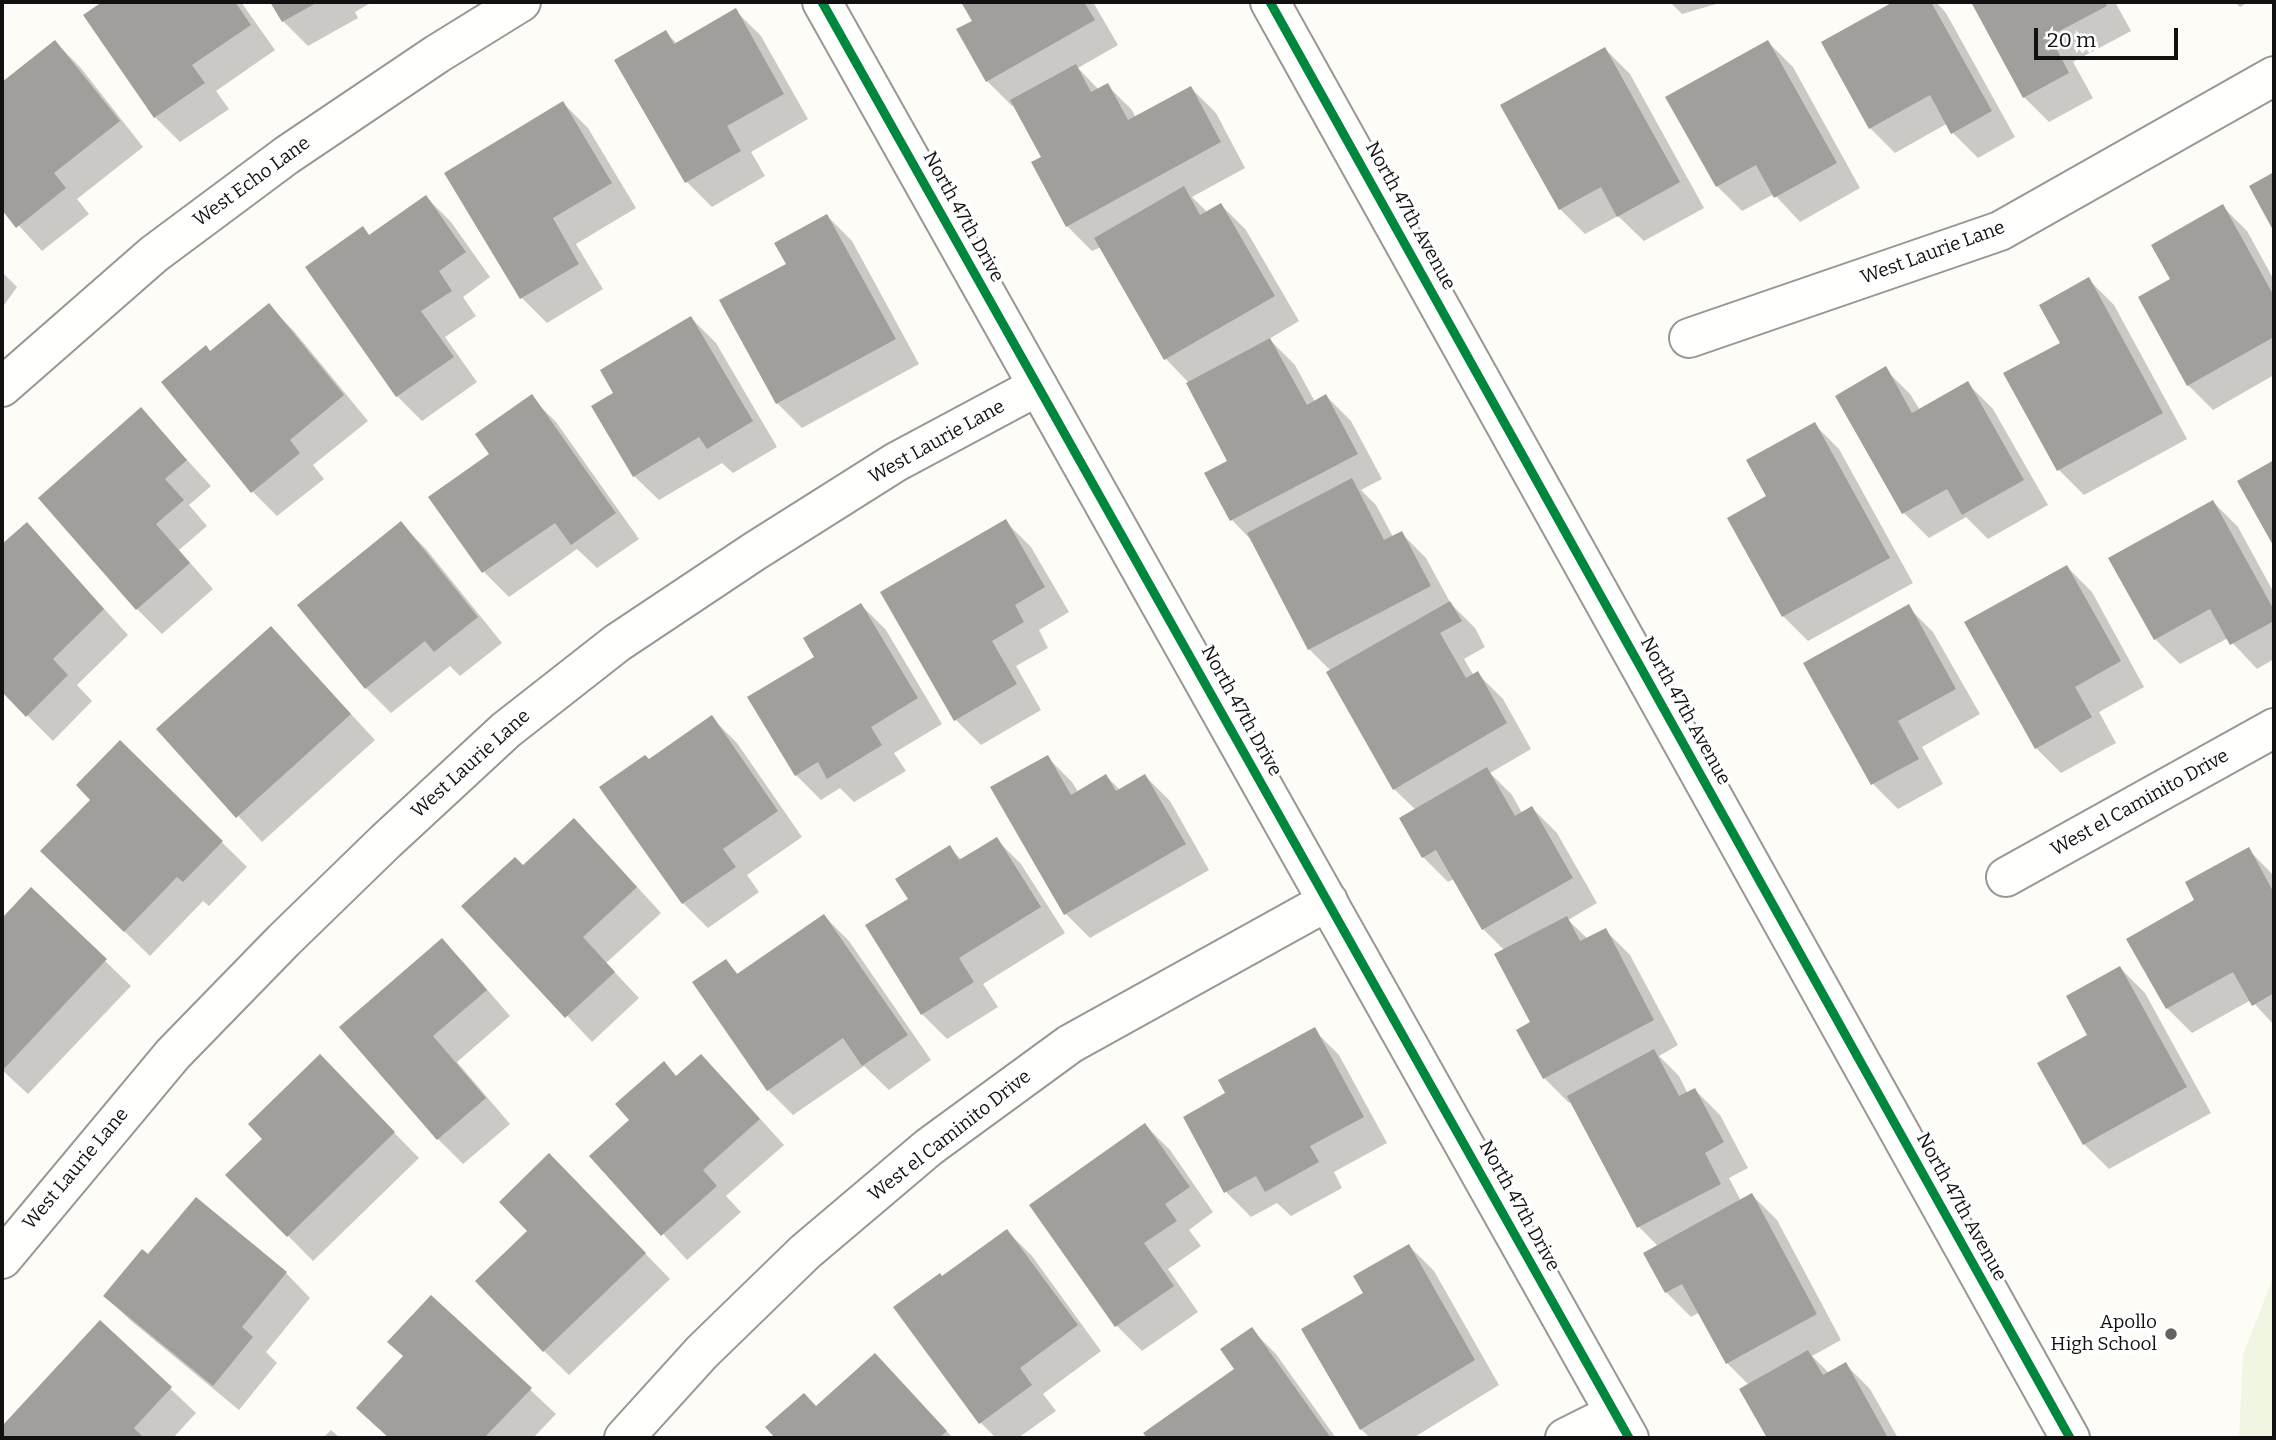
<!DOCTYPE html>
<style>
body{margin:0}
#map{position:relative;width:2276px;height:1440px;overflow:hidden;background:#fdfcf7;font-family:Bitter,serif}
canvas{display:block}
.frame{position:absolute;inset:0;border:4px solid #111;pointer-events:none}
.scale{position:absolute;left:2034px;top:28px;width:144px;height:32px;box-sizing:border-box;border:4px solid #111;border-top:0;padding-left:9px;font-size:21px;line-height:24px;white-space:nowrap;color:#111;-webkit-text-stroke:5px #fff;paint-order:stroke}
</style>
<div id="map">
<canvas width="2276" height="1440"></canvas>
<div class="frame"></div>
<div class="scale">20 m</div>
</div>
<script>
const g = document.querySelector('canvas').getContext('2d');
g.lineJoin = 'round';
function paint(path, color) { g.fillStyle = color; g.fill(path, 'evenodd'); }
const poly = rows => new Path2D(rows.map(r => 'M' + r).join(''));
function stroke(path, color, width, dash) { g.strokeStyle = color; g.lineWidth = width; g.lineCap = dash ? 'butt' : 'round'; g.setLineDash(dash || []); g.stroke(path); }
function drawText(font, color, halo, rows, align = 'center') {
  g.font = font + ' Bitter,serif'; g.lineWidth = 7; g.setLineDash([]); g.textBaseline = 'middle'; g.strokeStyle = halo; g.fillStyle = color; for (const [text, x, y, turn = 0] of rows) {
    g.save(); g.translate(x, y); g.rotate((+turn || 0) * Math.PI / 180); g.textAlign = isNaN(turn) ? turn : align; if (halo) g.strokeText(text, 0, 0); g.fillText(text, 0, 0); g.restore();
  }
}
const pitch = poly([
 [2274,1275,2274,1438,2239,1438,2243,1355]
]);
const shadow = poly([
 [105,2,241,2,275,50,216,91,229,109,180,142,155,117,85,16],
 [272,2,372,2,355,12,358,18,308,46,283,21],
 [963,2,1093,2,1118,45,1078,68,1099,90,1107,85,1132,110,1136,118,1191,88,1216,113,1245,168,1192,197,1208,213,1221,205,1246,230,1299,321,1269,339,1295,365,1315,402,1326,396,1351,421,1382,479,1361,490,1376,505,1393,537,1401,533,1426,558,1451,604,1475,628,1485,647,1464,659,1474,676,1478,674,1503,699,1531,749,1490,773,1512,795,1522,813,1532,808,1557,833,1597,903,1568,920,1588,939,1605,930,1630,955,1678,1045,1659,1056,1679,1076,1688,1094,1695,1090,1720,1115,1748,1168,1729,1178,1741,1201,1752,1195,1777,1220,1841,1340,1812,1356,1830,1374,1845,1364,1870,1389,1898,1438,1769,1438,1741,1390,1749,1385,1727,1363,1700,1312,1691,1317,1666,1292,1658,1246,1639,1227,1572,1101,1569,1103,1544,1078,1533,1023,1505,951,1483,929,1454,879,1448,882,1423,857,1416,810,1394,789,1331,671,1309,649,1253,542,1232,520,1207,474,1230,461,1189,383,1165,358,1101,247,1092,251,1067,226,1033,163,1043,157,1015,104,1012,106,987,81,974,21],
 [1670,2,1723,2,1682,14],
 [1896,2,1936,2,1946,13,2015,137,1978,158,1953,133,1948,123,1895,153,1870,128,1823,42],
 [1973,2,2115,2,2131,31,2073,62,2093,98,2049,122,2024,97],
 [2235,2,2249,2,2240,7],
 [736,11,761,36,808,119,751,152,765,176,712,207,687,182,666,32,677,44],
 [55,42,80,67,143,147,77,199,89,214,42,251,2,207,2,84],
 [1768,42,1793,67,1860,188,1800,222,1774,194,1742,211,1717,186],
 [1605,49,1630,74,1704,208,1644,241,1618,216,1585,234,1560,209,1503,105],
 [563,103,588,128,636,208,576,244,603,289,547,323,522,298],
 [426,197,451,222,490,277,463,297,476,316,445,337,477,382,422,421,397,396,363,228,370,236],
 [2222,206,2247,231,2274,280,2274,375,2213,410,2188,385,2173,279],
 [827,216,852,241,919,364,802,428,777,403,788,264],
 [2,272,17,287,2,308],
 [2089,280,2114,305,2187,439,2084,495,2059,470,2006,374,2062,343],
 [268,305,293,330,368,421,313,465,324,479,277,516,252,491,211,353],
 [691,318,716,343,777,447,733,473,722,463,659,500,634,476,615,394],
 [1885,369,1910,394,1920,410,1968,384,1993,409,2048,505,1988,539,1966,517,1929,538,1904,513,1837,396],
 [531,397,556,422,639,539,597,568,577,549,509,597,484,572,430,497,491,454],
 [141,410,211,486,189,505,207,526,179,550,213,589,162,634,137,609,41,498],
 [1814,424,1839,449,1913,583,1808,641,1783,616,1729,519,1768,497],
 [2213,502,2238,527,2274,593,2274,659,2257,669,2228,638,2180,664,2155,639,2111,559],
 [1006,522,1031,547,1069,612,1039,630,1048,648,1016,666,1041,710,981,745,956,720],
 [27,524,128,635,77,685,92,701,53,741,2,690,2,547],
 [401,524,426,549,502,643,460,676,450,666,391,713,366,688],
 [2067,567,2092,592,2144,687,2099,712,2116,743,2061,773,2036,748],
 [861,605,886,630,942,724,894,753,906,771,854,802,840,788,821,800,796,775],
 [1908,607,1933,632,1980,714,1922,747,1943,784,1898,809,1873,784,1805,664],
 [271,628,375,740,262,842,159,729],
 [712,718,737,743,802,837,747,875,759,892,708,928,683,903,649,761],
 [120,742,247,867,209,906,203,901,150,956,67,876,93,800],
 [1047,757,1072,782,1078,792,1106,776,1121,791,1145,776,1170,801,1209,870,1090,938,1065,913],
 [996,839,1021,864,1065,933,983,984,998,1007,947,1039,922,1014,910,899,949,848,962,860],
 [599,845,661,913,606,963,639,998,592,1042,464,906,523,868],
 [2248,849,2274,876,2274,1025,2251,1000,2192,1033,2167,1008,2197,900],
 [31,890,131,986,28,1094,2,1070,2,917,4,919],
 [824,916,849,941,931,1060,889,1090,864,1066,793,1115,768,1090,725,961,739,975],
 [442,940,466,965,510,1016,457,1062,510,1124,463,1164,438,1139,342,1028],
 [2120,968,2145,993,2211,1113,2109,1169,2084,1144,2090,1036],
 [1314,1030,1339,1055,1387,1143,1334,1172,1342,1188,1291,1216,1277,1203,1251,1217,1226,1192,1227,1094],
 [320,1057,419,1158,313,1261,228,1175,265,1139],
 [664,1063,677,1077,726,1081,784,1145,726,1196,741,1212,687,1260,592,1156,632,1120],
 [1145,1125,1170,1150,1213,1212,1189,1230,1201,1246,1168,1269,1198,1312,1142,1351,1117,1326],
 [574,1180,670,1279,569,1375,544,1351,530,1231],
 [1007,1231,1032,1256,1101,1351,1043,1394,1056,1411,1018,1438,996,1438,980,1422,942,1278],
 [1409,1246,1434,1271,1499,1385,1413,1438,1370,1438,1361,1429,1303,1330,1365,1294],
 [148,1257,286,1273,310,1298,266,1352,277,1363,239,1410,130,1320,105,1296],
 [431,1297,556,1414,533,1438,389,1438,358,1408,405,1357],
 [100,1322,196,1413,173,1438,2,1438,2,1428],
 [1251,1329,1276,1354,1336,1438,1149,1438,1145,1433,1236,1369],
 [875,1355,953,1438,778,1438,768,1427,816,1408],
 [331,1430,340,1438,323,1438]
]);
const building = poly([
 [102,2,235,2,251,25,192,65,205,83,154,118,83,15],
 [270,2,318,2,282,22],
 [961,2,1084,2,1095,20,986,82,956,29,972,21],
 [1893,2,1931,2,1992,111,1951,134,1930,95,1869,129,1821,42],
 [1971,2,2105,2,2107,6,2050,36,2069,73,2023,98],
 [736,8,784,94,727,126,741,151,685,183,614,60,666,30,674,44],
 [55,40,120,121,54,173,66,188,16,228,2,210,2,82],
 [1768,40,1837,163,1774,198,1756,165,1716,187,1665,97],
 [1605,47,1680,182,1617,217,1601,187,1559,210,1500,105],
 [1076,64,1091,92,1108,83,1128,120,1191,86,1221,142,1066,227,1031,162,1041,157,1010,100],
 [563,101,612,183,553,218,579,264,520,299,444,173],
 [2274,172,2274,232,2249,186],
 [1184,186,1200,215,1221,203,1275,296,1164,360,1094,238],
 [426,195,466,252,439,271,452,291,421,311,454,357,396,397,305,267,363,226,369,235],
 [2223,204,2274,296,2274,337,2187,386,2138,297,2170,279,2151,245],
 [827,214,896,339,776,404,719,300,786,264,774,243],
 [2089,277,2163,413,2057,471,2003,373,2060,343,2039,305],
 [269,303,344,395,290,440,300,453,251,493,161,382,206,345,210,351],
 [691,316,753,421,707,449,699,437,633,477,591,406,613,393,600,370],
 [1270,338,1307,405,1326,394,1358,454,1230,521,1204,473,1227,461,1186,383],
 [1886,366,1912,413,1968,381,2024,480,1962,515,1947,489,1902,514,1835,396],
 [532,394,616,513,571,545,555,523,482,573,428,497,489,454,475,434],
 [141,407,187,460,165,479,184,500,156,524,190,563,136,610,38,498],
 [1815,422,1890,558,1782,617,1727,518,1766,496,1746,460],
 [2274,460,2274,547,2237,481],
 [1352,478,1384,540,1402,531,1431,586,1308,650,1247,533],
 [2213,500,2274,610,2274,621,2230,645,2210,609,2154,640,2108,558],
 [1006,519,1045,587,1015,605,1024,622,992,641,1017,684,954,721,880,592],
 [401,521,478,617,434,652,425,641,365,689,297,605],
 [27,522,104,609,53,659,68,675,26,717,2,692,2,544],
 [2067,565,2121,661,2075,687,2092,717,2035,749,1964,622],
 [1450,601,1462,621,1440,633,1466,678,1478,671,1507,723,1393,790,1326,672],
 [861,603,918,698,871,727,882,745,827,779,818,762,795,776,747,697,814,657,803,638],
 [1909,604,1956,689,1898,721,1919,759,1871,785,1803,663],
 [271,626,351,714,236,818,156,729],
 [712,715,778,811,723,849,736,867,682,904,599,787,645,755,649,759],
 [120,740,223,841,183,882,177,877,124,932,40,851,90,800,76,785],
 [1048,755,1071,795,1106,774,1116,791,1145,774,1186,844,1064,915,990,787],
 [1487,767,1515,816,1532,806,1573,878,1482,930,1436,850,1422,858,1399,818],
 [574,818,637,887,583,937,615,972,565,1018,461,906,515,857,523,865],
 [997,837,1041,907,959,958,974,982,921,1015,865,925,908,899,895,879,950,845,959,860],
 [2249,847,2274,893,2274,993,2252,1006,2233,972,2166,1009,2126,939,2194,900,2185,882],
 [31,887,107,959,2,1071,2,915,4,916],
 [824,914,908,1035,862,1066,843,1038,767,1091,692,982,726,959,737,974],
 [1567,916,1580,941,1606,928,1654,1020,1543,1079,1516,1030,1530,1022,1494,954],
 [442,938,487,990,433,1036,486,1098,437,1140,339,1027],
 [2120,966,2187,1087,2083,1145,2037,1063,2087,1035,2066,996],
 [1315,1027,1364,1117,1310,1146,1319,1162,1265,1192,1256,1176,1224,1193,1183,1117,1225,1093,1218,1080],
 [1654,1049,1679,1096,1695,1088,1724,1142,1705,1153,1721,1184,1637,1228,1567,1096],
 [320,1054,395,1132,287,1237,225,1175,262,1139,248,1124],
 [701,1054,760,1119,703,1170,717,1186,661,1236,589,1156,629,1120,615,1104,664,1061,676,1076],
 [1145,1123,1190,1187,1165,1204,1177,1221,1144,1243,1174,1286,1115,1327,1029,1205],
 [549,1153,646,1253,543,1352,475,1281,527,1231,499,1202],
 [1752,1193,1817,1314,1726,1364,1682,1284,1665,1293,1643,1253],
 [196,1197,287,1272,242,1327,253,1337,213,1386,103,1296,142,1249,148,1254],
 [1007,1229,1078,1325,1020,1368,1032,1385,979,1424,893,1307,940,1273,942,1276],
 [1409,1244,1475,1360,1360,1430,1301,1329,1363,1293,1353,1276],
 [431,1295,532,1388,484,1438,389,1438,356,1408,403,1356,387,1342],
 [100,1320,172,1387,134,1428,144,1438,2,1438,2,1426],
 [1252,1327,1331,1438,1147,1438,1143,1433,1234,1369,1220,1349],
 [1808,1350,1823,1375,1846,1362,1888,1438,1767,1438,1739,1389],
 [875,1353,947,1431,939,1438,775,1438,765,1427,804,1393,816,1406]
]);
const minor = poly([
 [822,2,1629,1438],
 [1270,2,2070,1438],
 [1689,338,2000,231,2274,76],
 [2,387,154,254,287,155,437,54,521,2],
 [2006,877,2274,728],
 [2,1259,173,1054,284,940,386,841,506,730,617,643,755,551,896,462,1038,386],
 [624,1438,702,1352,805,1252,929,1147,1070,1044,1328,901],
 [1565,1438,1615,1413]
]);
const cycleway = poly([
 [822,2,1629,1438],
 [1270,2,2070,1438]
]);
const markers = [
 [2171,1334,7,"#646362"]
];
const streetNames = [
 ["West Echo Lane",252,182,-36],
 ["North 47th Avenue",1410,216,61],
 ["North 47th Drive",963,217,61],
 ["West Laurie Lane",1933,253,-20],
 ["West Laurie Lane",937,442,-29],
 ["North 47th Drive",1241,711,61],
 ["North 47th Avenue",1685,711,61],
 ["West Laurie Lane",471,764,-42],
 ["West el Caminito Drive",2140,803,-29],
 ["West el Caminito Drive",950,1136,-38],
 ["West Laurie Lane",76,1169,-50],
 ["North 47th Drive",1519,1206,61],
 ["North 47th Avenue",1961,1207,61]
];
const poiNames = [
 ["Apollo",2157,1323],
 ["High School",2157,1345]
];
paint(pitch, '#f0f6e1');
paint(shadow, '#0003');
paint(building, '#a19f9c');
stroke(minor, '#979795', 42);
stroke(minor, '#fffffe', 38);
stroke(cycleway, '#00873e', 9);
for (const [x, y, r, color] of markers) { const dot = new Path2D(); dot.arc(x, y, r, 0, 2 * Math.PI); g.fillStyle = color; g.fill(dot); stroke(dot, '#fff', 2.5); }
drawText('19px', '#111', '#fff', streetNames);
drawText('19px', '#111', '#fff', poiNames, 'right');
</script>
